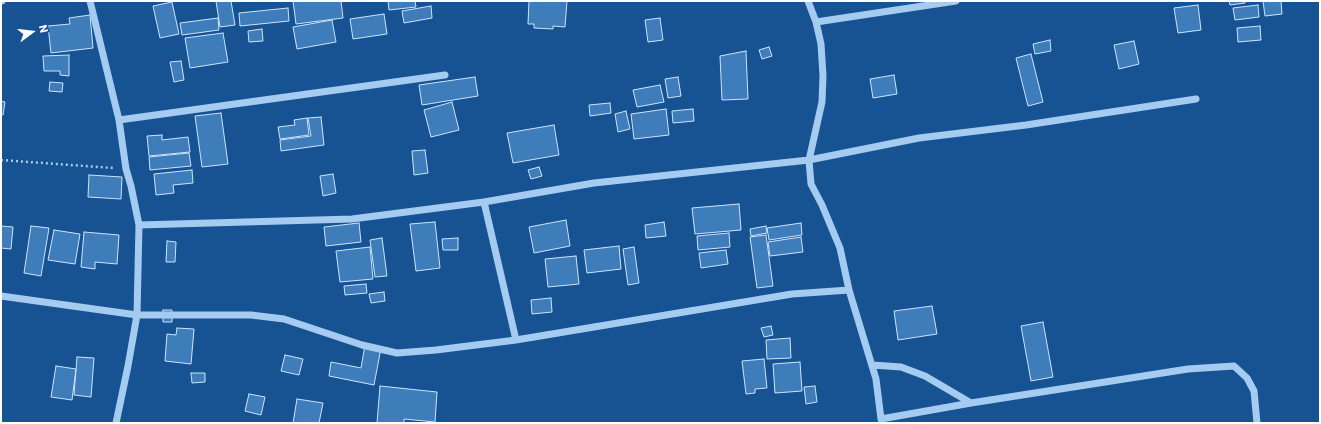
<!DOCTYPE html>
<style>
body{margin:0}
#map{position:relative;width:1321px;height:424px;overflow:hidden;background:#175393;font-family:"IBM Plex Sans",sans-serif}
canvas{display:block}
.frame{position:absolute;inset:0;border:2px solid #fff;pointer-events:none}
.north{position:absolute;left:12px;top:12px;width:40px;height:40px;-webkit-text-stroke:3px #175393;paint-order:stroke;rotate:75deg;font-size:11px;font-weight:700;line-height:16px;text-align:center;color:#fff}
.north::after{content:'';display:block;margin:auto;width:14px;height:18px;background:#fff;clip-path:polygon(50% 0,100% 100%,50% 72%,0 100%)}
</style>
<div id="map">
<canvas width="1321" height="424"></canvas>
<div class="frame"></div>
<div class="north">N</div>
</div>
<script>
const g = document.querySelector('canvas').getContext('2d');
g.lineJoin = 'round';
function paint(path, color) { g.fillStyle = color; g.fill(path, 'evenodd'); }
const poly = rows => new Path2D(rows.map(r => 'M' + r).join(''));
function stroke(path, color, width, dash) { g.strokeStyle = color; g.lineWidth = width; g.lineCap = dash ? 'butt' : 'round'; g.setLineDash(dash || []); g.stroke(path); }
const building = poly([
 [216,1,231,1,235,25,220,27,216,1],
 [293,1,341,1,343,18,296,24,293,1],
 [388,1,415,1,416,7,389,10,388,1],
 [529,1,567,1,565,27,553,26,553,29,534,28,534,24,528,24,529,1],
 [1229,1,1245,1,1245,3,1230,5,1229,1],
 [1263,1,1281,1,1282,14,1265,16,1263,1],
 [172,2,179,34,160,38,153,6,172,2],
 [1198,5,1201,30,1178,33,1174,8,1198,5],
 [1258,5,1259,17,1235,20,1233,8,1258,5],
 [431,6,432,18,404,23,402,11,431,6],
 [288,8,289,21,240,26,239,13,288,8],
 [384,14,387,34,353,39,350,19,384,14],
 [90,15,93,48,51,53,48,26,70,24,69,18,90,15],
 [218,18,219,30,182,35,180,23,218,18],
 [660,18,663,40,648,42,645,20,660,18],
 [332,20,336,42,297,49,293,27,332,20],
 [1260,26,1261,40,1238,42,1237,28,1260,26],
 [262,29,263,41,249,42,248,31,262,29],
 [223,33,228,62,190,68,185,38,223,33],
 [1050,40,1051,51,1035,54,1033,44,1050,40],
 [1134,41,1139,64,1119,69,1114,45,1134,41],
 [769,47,772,56,762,59,759,50,769,47],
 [746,51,748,99,722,100,720,56,746,51],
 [1031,54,1043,102,1028,106,1016,58,1031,54],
 [69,55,69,76,60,75,60,71,44,71,43,56,69,55],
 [181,61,184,80,174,82,170,62,181,61],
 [894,75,897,94,873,98,870,79,894,75],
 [475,77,478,96,422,105,419,85,475,77],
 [678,77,681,96,668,98,665,79,678,77],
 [50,82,63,83,62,92,49,91,50,82],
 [660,85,664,102,637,107,633,90,660,85],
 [1,101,5,102,3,115,1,114,1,101],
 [452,102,459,130,431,137,424,110,452,102],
 [610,103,611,113,590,116,589,105,610,103],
 [666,109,669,135,634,139,631,114,666,109],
 [693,109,694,121,673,123,672,111,693,109],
 [626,111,630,129,618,132,615,114,626,111],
 [221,113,228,164,202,167,195,116,221,113],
 [321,117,324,145,281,151,280,140,311,136,308,118,321,117],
 [307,118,309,135,280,139,278,127,295,125,294,120,307,118],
 [554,125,559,155,513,163,507,133,554,125],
 [162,135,162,140,188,137,190,152,149,156,147,136,162,135],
 [425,150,428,173,414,175,412,151,425,150],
 [189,153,191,166,150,170,149,157,189,153],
 [539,167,542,176,531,179,528,170,539,167],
 [192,170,193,183,173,185,174,193,156,195,154,174,192,170],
 [333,174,336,193,323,196,320,176,333,174],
 [89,175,122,177,121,199,88,197,89,175],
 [739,204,741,230,695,234,692,208,739,204],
 [566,220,570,246,534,253,529,227,566,220],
 [435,222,440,268,416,271,410,224,435,222],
 [664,222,666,236,646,238,645,225,664,222],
 [359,223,361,242,326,246,324,227,359,223],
 [801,223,802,235,769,240,767,228,801,223],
 [1,226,13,227,11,249,1,248,1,226],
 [31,226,49,228,41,276,24,273,31,226],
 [766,226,767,233,751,236,750,229,766,226],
 [54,230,80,234,75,264,48,260,54,230],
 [84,232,119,235,117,264,95,262,95,269,81,267,84,232],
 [729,233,730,247,698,250,697,236,729,233],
 [766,235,773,286,757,288,750,237,766,235],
 [801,237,803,252,770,256,768,242,801,237],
 [382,238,387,276,375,277,370,240,382,238],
 [458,238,458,250,443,250,442,239,458,238],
 [167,241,176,242,175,262,166,262,167,241],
 [619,246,621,269,587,273,584,250,619,246],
 [370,247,373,279,340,282,336,251,370,247],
 [634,247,639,283,628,285,623,249,634,247],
 [726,250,728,264,701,268,699,253,726,250],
 [576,256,579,284,548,287,545,259,576,256],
 [366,284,367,293,345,295,344,286,366,284],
 [384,292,385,301,371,303,369,294,384,292],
 [551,298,552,312,532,314,531,300,551,298],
 [932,306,937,334,898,340,894,311,932,306],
 [163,310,172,310,172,322,163,322,163,310],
 [1043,322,1053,377,1031,381,1021,326,1043,322],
 [771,326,773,335,764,337,761,328,771,326],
 [177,328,194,329,191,364,165,361,167,334,176,335,177,328],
 [790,338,791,358,767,359,766,340,790,338],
 [365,345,381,348,374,385,329,376,331,362,361,368,365,345],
 [285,355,303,359,299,375,281,371,285,355],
 [77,357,94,358,91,397,74,395,77,357],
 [764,359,767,388,755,389,755,393,746,394,742,361,764,359],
 [800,362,802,391,775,393,773,364,800,362],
 [56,366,76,369,72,400,51,397,56,366],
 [191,373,205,373,205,382,192,383,191,373],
 [380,386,437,392,435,422,404,419,404,423,377,423,380,386],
 [815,386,817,402,806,404,804,387,815,386],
 [249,394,265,397,261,415,245,411,249,394],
 [297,399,323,403,319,423,293,423,297,399]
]);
const path = poly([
 [1,160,113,168]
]);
const minor = poly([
 [1,1,2,1],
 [90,1,119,120,126,169,131,186,139,225,137,315,128,366,116,423],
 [808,1,816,22,821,44,823,76,822,102,809,160,811,184,822,205,840,248,849,290,876,379,881,419],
 [816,22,956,1],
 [119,120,445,75],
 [484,202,516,340],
 [139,225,352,219,484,202,594,183,809,160,919,138,1026,125,1196,99],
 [1,296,137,315,251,315,284,319,362,345,397,353,436,350,516,340,792,294,849,290],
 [872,365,901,367,925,376,971,403],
 [882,423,881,419,971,403,1188,369,1234,366,1247,378,1254,391,1257,423]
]);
paint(building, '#3f7cba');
stroke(building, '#cde4fb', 1);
stroke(path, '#a6cbf0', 2.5, [2, 3]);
stroke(minor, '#a6cbf0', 7);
</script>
